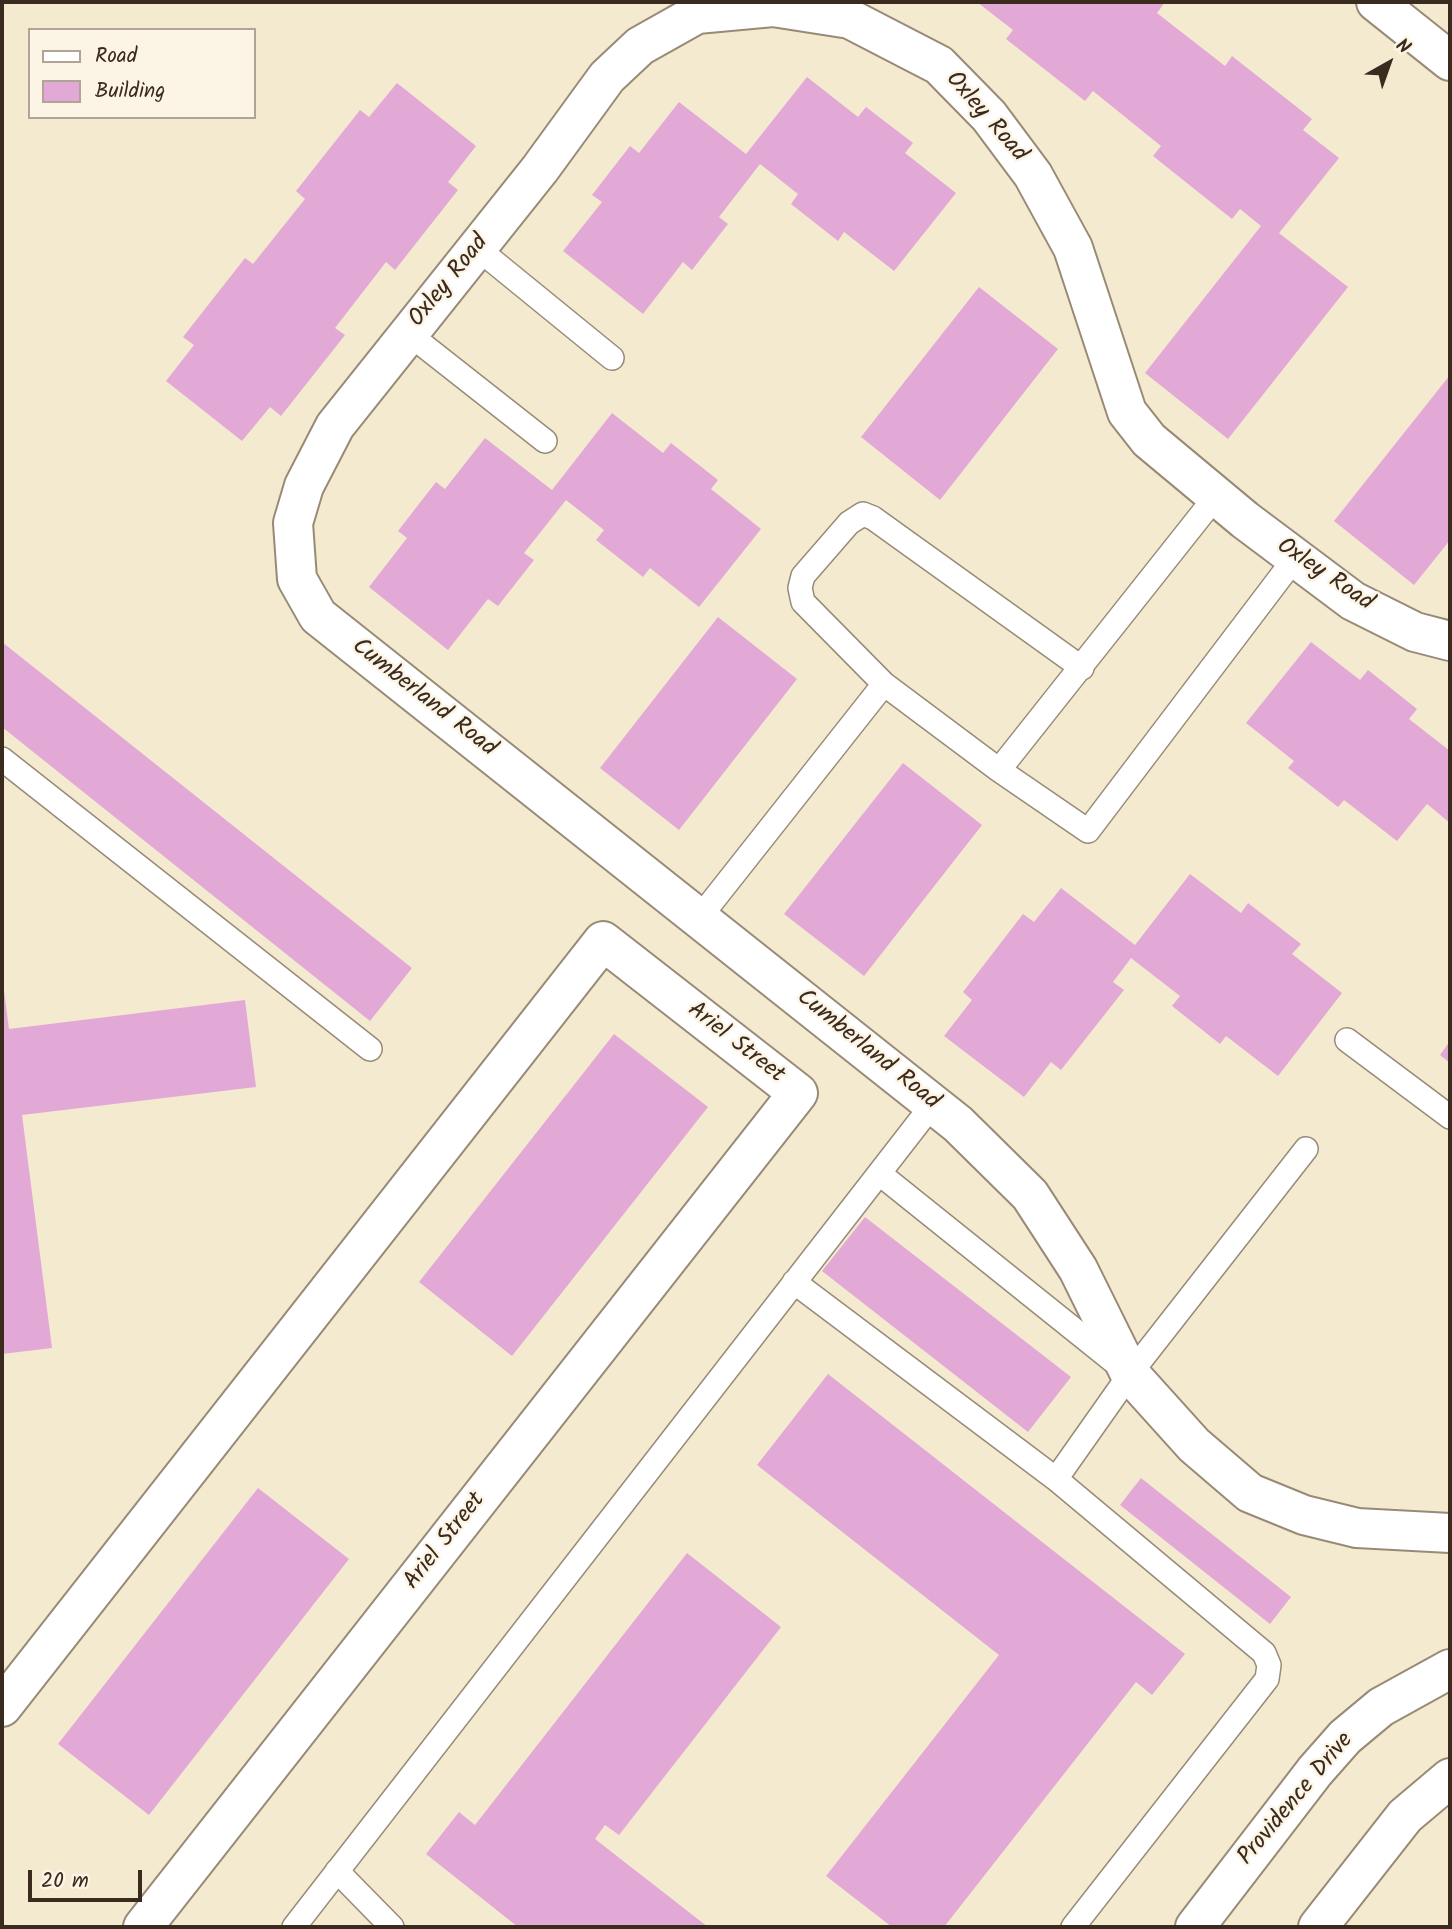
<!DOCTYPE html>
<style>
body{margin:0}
#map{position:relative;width:1452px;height:1929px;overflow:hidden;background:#f4ead0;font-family:Kalam,sans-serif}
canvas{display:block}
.frame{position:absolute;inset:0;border:4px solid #3b2a1e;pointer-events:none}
.legend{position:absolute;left:28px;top:28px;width:228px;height:91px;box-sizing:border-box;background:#fcf5e5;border:2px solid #afa495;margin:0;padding:9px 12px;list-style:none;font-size:21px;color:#3b2a1e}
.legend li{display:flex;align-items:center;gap:14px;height:35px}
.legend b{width:35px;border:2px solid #afa495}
.north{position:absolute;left:1354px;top:28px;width:70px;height:70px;-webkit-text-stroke:5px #fcf5e5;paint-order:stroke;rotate:40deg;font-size:19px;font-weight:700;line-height:28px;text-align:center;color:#3b2a1e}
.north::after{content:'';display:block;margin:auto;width:24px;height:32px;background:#3b2a1e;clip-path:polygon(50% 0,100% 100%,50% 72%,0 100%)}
.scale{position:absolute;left:28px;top:1870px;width:114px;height:32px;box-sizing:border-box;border:4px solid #3b2a1e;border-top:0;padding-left:9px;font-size:21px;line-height:24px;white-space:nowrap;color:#3b2a1e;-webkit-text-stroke:5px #fcf5e5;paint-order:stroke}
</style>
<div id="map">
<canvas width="1452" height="1929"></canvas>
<div class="frame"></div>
<ul class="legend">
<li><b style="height:9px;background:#fff"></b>Road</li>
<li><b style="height:19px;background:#e3a9d6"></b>Building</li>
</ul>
<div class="north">N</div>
<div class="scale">20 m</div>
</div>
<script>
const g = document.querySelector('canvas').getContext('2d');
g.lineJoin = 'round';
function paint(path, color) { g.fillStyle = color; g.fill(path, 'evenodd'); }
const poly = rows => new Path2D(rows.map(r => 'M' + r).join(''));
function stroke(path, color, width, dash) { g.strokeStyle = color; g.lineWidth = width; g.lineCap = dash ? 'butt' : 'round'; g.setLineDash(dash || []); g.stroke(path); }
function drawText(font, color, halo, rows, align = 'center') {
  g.font = font + ' Kalam,sans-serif'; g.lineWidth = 5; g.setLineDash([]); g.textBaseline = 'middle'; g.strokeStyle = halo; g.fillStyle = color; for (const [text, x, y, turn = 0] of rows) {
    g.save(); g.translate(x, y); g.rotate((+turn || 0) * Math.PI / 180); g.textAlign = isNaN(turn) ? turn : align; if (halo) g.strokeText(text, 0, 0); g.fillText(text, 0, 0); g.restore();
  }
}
const building = poly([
 [977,2,1165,2,1157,13,1225,66,1232,56,1312,119,1303,130,1339,158,1279,233,1348,287,1228,439,1145,373,1261,226,1240,209,1232,219,1153,156,1161,146,1093,91,1085,101,1006,39,1013,30],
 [807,77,858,117,866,107,913,143,905,153,956,193,894,271,844,232,838,241,791,204,798,194,760,164,719,217,728,224,692,270,683,262,643,314,563,251,602,202,592,195,630,146,639,153,679,102,746,154],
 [397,83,476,146,448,182,458,190,395,270,386,262,335,328,345,335,281,416,270,407,242,441,166,381,194,345,183,337,245,258,253,264,305,199,296,191,360,110,369,117],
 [979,287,1058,349,940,500,861,437],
 [1450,375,1450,540,1414,585,1334,521],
 [612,413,663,453,671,443,718,480,711,489,761,529,699,607,650,568,643,577,596,540,604,530,566,500,524,553,534,560,498,606,488,599,448,650,369,587,407,538,398,531,436,482,445,489,485,438,552,490],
 [718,617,797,679,679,830,600,768],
 [2,642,412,968,370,1021,2,727],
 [1311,642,1360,680,1368,670,1417,709,1409,719,1450,751,1450,823,1427,804,1397,841,1344,800,1338,807,1288,768,1294,761,1246,723],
 [903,763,982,825,864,976,784,914],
 [1190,874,1241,913,1248,903,1301,944,1292,954,1342,993,1278,1076,1226,1036,1220,1044,1172,1006,1180,996,1131,958,1113,982,1124,990,1061,1070,1051,1062,1024,1097,944,1036,972,1000,963,992,1023,914,1034,922,1061,888,1135,945],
 [3,983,9,1029,245,1000,256,1087,22,1115,52,1348,2,1354],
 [614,1034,708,1107,512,1356,419,1282],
 [1450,1041,1450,1063,1440,1055],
 [865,1217,1071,1377,1028,1432,822,1271],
 [828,1374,1185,1654,1152,1695,1136,1682,944,1927,892,1927,826,1876,999,1655,757,1465],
 [1141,1478,1291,1597,1270,1624,1120,1505],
 [258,1488,349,1559,149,1815,58,1744],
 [687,1553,781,1627,619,1835,605,1825,595,1839,708,1927,518,1927,426,1854,459,1812,475,1825]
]);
const service = poly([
 [477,248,612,358],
 [409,334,545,441],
 [884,684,803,602,800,588,803,576,849,523,863,514,873,518,1082,668],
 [2,759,370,1049],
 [999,770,1088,831,1295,558],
 [700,917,884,684,999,770,1217,495],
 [1347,1040,1450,1117],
 [880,1174,1117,1364],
 [794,1282,1056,1479],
 [337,1871,392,1927],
 [294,1927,933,1104],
 [1073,1927,1267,1679,1269,1665,1264,1653,1056,1479,1130,1374,1306,1149]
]);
const minor = poly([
 [1376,2,1450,61],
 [1450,641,1415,632,1353,601,1245,520,1149,440,1127,412,1073,248,1033,175,989,116,939,65,850,19,773,7,697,14,640,46,607,77,540,169,335,426,304,486,293,523,297,579,318,616,958,1124,1030,1195,1078,1269,1130,1374,1194,1445,1250,1493,1304,1515,1357,1528,1450,1533],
 [2,1707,603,941,798,1093,143,1927],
 [1195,1927,1315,1771,1345,1737,1381,1707,1450,1669],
 [1318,1927,1405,1816,1450,1778]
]);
const streetNames = [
 ["Oxley Road",985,118,49],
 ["Oxley Road",450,282,-51],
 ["Oxley Road",1324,576,34],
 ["Cumberland Road",423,699,38],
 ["Ariel Street",735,1044,38],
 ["Cumberland Road",867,1051,39],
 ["Ariel Street",446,1542,-52],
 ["Providence Drive",1297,1800,-50]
];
paint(building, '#e3a9d6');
stroke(service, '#988a77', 26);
stroke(minor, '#988a77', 42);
stroke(service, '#fff', 23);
stroke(minor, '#fff', 38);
drawText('24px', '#3b2a1e', '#fcf5e5', streetNames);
</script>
